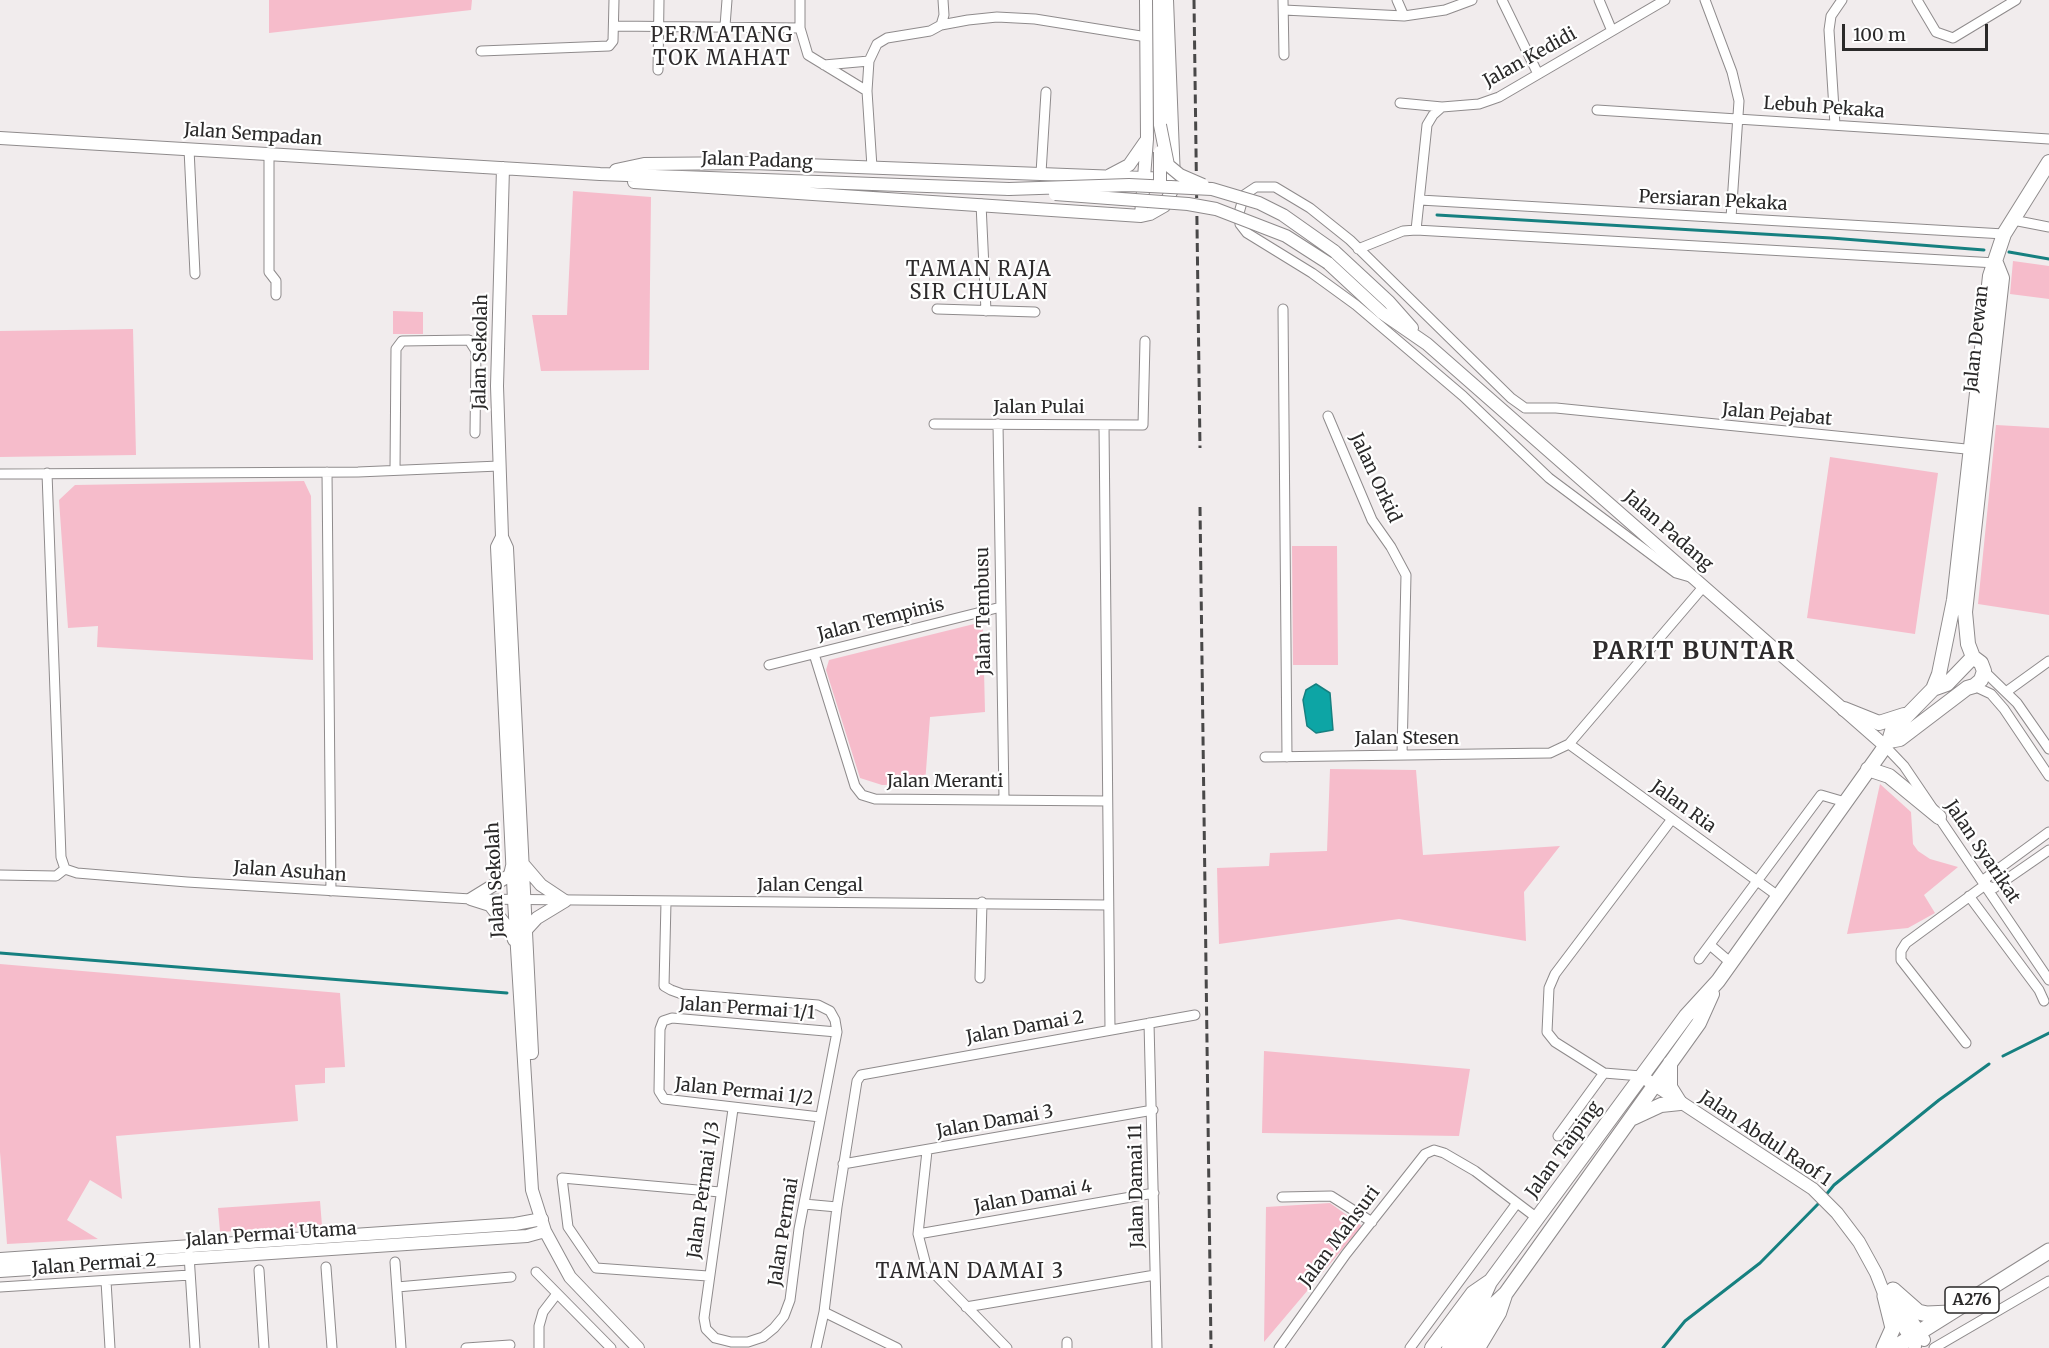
<!DOCTYPE html>
<style>
body{margin:0}
#map{position:relative;width:2049px;height:1348px;overflow:hidden;background:#f1eced;font-family:Merriweather,serif}
canvas{display:block}
.scale{position:absolute;left:1842px;top:24px;width:146px;height:27px;box-sizing:border-box;border:3px solid #2a2929;border-top:0;padding-left:8px;font-size:18px;line-height:21px;white-space:nowrap;color:#2a2929;-webkit-text-stroke:4px #fff;paint-order:stroke}
</style>
<div id="map">
<canvas width="2049" height="1348"></canvas>
<div class="scale">100 m</div>
</div>
<script>
const g = document.querySelector('canvas').getContext('2d');
g.lineJoin = 'round';
function paint(path, color) { g.fillStyle = color; g.fill(path, 'evenodd'); }
const poly = rows => new Path2D(rows.map(r => 'M' + r).join(''));
function stroke(path, color, width, dash) { g.strokeStyle = color; g.lineWidth = width; g.lineCap = dash ? 'butt' : 'round'; g.setLineDash(dash || []); g.stroke(path); }
function drawText(font, color, halo, rows, align = 'center') {
  g.font = font + ' Merriweather,serif'; g.lineWidth = 4.5; g.setLineDash([]); g.textBaseline = 'middle'; g.strokeStyle = halo; g.fillStyle = color; for (const [text, x, y, turn = 0] of rows) {
    g.save(); g.translate(x, y); g.rotate((+turn || 0) * Math.PI / 180); g.textAlign = isNaN(turn) ? turn : align; if (halo) g.strokeText(text, 0, 0); g.fillText(text, 0, 0); g.restore();
  }
}
const green = poly([
 [269,0,472,0,471,10,269,33],
 [573,191,651,197,649,370,541,371,532,315,567,315],
 [2013,261,2049,266,2049,299,2010,294],
 [393,311,423,312,423,334,393,334],
 [133,329,136,455,0,457,0,331],
 [1996,425,2049,428,2049,615,1978,604],
 [1830,457,1938,473,1915,634,1807,618],
 [304,481,311,496,313,660,97,647,98,626,68,628,59,500,75,485],
 [1292,546,1337,546,1338,665,1293,665],
 [978,623,983,628,985,712,930,717,925,784,882,785,860,778,826,670,829,660],
 [1330,769,1416,770,1423,855,1560,846,1524,892,1526,941,1399,919,1219,944,1217,868,1269,866,1270,853,1327,851],
 [1880,784,1911,812,1913,844,1918,851,1930,859,1958,867,1924,895,1935,913,1908,928,1847,934],
 [0,964,340,993,345,1067,325,1068,325,1083,295,1085,298,1121,116,1136,122,1199,90,1180,67,1220,98,1239,7,1244,0,1152],
 [1264,1051,1470,1069,1459,1136,1262,1133],
 [320,1201,322,1226,220,1232,218,1208],
 [1330,1203,1362,1226,1264,1342,1266,1207]
]);
const water = poly([
 [1316,684,1330,693,1333,730,1316,733,1307,726,1303,700,1306,690,1316,684]
]);
const stream = poly([
 [1437,215,1831,238,1984,250],
 [2009,252,2049,259],
 [0,953,507,993],
 [2003,1056,2049,1033],
 [1825,1196,1834,1185,1939,1100,1989,1064],
 [1663,1348,1685,1321,1760,1263,1821,1201]
]);
const minor = poly([
 [800,0,800,28,808,55,867,91],
 [1283,0,1284,55],
 [1397,0,1404,16],
 [1502,0,1538,74],
 [1599,0,1612,31],
 [1705,0,1732,72,1739,101,1731,218],
 [1917,0,1936,32,1953,38,2016,0],
 [1284,10,1404,16,1445,10,1472,0],
 [941,25,944,15,943,0],
 [614,26,800,28],
 [725,26,727,0],
 [481,51,609,46,613,41,614,0],
 [824,65,869,61],
 [658,70,659,0],
 [1400,103,1442,107,1479,104,1499,97,1665,0],
 [1597,110,2049,139],
 [1835,125,1829,30,1831,16,1842,0],
 [189,149,195,274],
 [269,154,269,272,276,281,276,295],
 [872,167,867,91,869,61,877,44,887,38,930,31,941,25,968,20,997,17,1035,19,1147,37],
 [1041,173,1046,92],
 [1420,200,2004,234],
 [981,204,986,311],
 [2013,220,2049,227],
 [1416,230,1427,125,1433,115,1442,107],
 [1358,249,1403,231,1416,230,1996,263],
 [937,309,1035,312],
 [1283,309,1287,757],
 [1328,416,1372,520,1391,547,1406,575,1402,755],
 [934,424,1143,425,1145,341],
 [998,424,1004,798],
 [1104,425,1110,1029],
 [395,470,396,349,402,341,469,340,476,351,475,433],
 [327,472,331,891],
 [47,473,61,857,65,869],
 [0,474,358,472,499,466],
 [1690,577,1676,573,1549,478,1463,396,1356,305,1312,273,1247,233,1240,224,1239,213,1244,195,1256,187,1275,187,1310,208,1350,240,1511,398,1525,408,1556,408,1976,450],
 [814,654,855,786,862,795,875,799,1107,801],
 [769,665,1001,607],
 [1984,671,2017,703,2049,749],
 [1974,686,1991,694,2004,709,2049,776],
 [2006,692,2049,661],
 [1569,744,1778,896],
 [1884,745,1904,766,2049,980],
 [1265,757,1550,753,1569,744,1704,586],
 [2049,832,1986,878,1985,885,1994,888,2049,850],
 [65,869,77,873,187,882,471,899,1107,905],
 [0,875,56,876,65,869],
 [1969,896,2039,990,2044,1001],
 [666,902,664,986,671,990,682,994,818,1005,830,1011,835,1020,837,1032,799,1229,790,1300,784,1316,774,1328,763,1337,748,1342,731,1342,715,1338,706,1329,704,1318,733,1109],
 [1710,945,1731,963],
 [1699,959,1821,795,1845,802],
 [980,978,982,902],
 [1149,1023,1157,1348],
 [1966,1043,1901,960,1901,951,1906,943,1985,885],
 [1604,1073,1555,1042,1547,1032,1549,988,1555,974,1672,819],
 [820,1117,664,1099,659,1091,660,1029,663,1021,672,1018,837,1032],
 [1558,1136,1604,1073,1641,1076],
 [927,1151,918,1234,926,1265,1007,1348],
 [843,1164,1153,1110],
 [1282,1197,1331,1196,1372,1222],
 [804,1204,837,1207],
 [918,1234,1154,1193],
 [189,1255,195,1348],
 [395,1262,401,1348],
 [326,1267,332,1348],
 [259,1270,264,1348],
 [536,1272,611,1348],
 [708,1276,596,1268,568,1227,562,1178,720,1192],
 [106,1281,110,1348],
 [0,1287,190,1275],
 [397,1287,511,1277],
 [966,1307,1155,1275],
 [824,1312,897,1348],
 [1067,1342,1067,1348],
 [466,1348,510,1345],
 [539,1348,539,1326,543,1312,556,1295],
 [816,1348,824,1312,837,1207,857,1081,861,1075,1195,1015],
 [1279,1348,1346,1254,1425,1154,1434,1150,1444,1153,1475,1171,1537,1218],
 [1410,1348,1517,1203],
 [1934,1348,2049,1281]
]);
const tertiary = poly([
 [1159,0,1160,125],
 [0,138,600,174,1009,189],
 [503,168,497,386,502,537,497,547,514,900,532,1190,545,1231,570,1277,638,1348],
 [616,170,644,164,753,163,1171,179],
 [1110,175,1129,165,1145,142],
 [634,182,1141,216,1150,214,1164,206,1172,190,1174,179,1167,0],
 [1141,216,1147,139,1146,0],
 [1334,251,1389,302,1412,328],
 [1328,263,1382,313,1427,344,1884,745],
 [502,537,507,548,532,1053],
 [523,864,541,885,565,901],
 [471,899,490,905,511,932,514,940],
 [471,899,510,875,512,866],
 [526,930,537,918,565,901],
 [1641,1076,1813,1189,1837,1213,1859,1242,1876,1273,1885,1296,1915,1346],
 [0,1259,515,1224,542,1219],
 [0,1271,527,1236,545,1231],
 [1898,1299,1924,1340]
]);
const secondary = poly([
 [1933,689,1947,684,1973,657],
 [1844,709,1879,723,1904,715],
 [1889,741,1900,739,1967,688,1974,686,1981,680,1984,671,1981,663,1973,657,1968,644,1965,612,2002,278,1996,263],
 [1868,769,1889,776,1939,817],
 [1633,1118,1661,1105,1680,1103,1670,1087,1670,1063],
 [1432,1348,1473,1293,1489,1282],
 [1449,1348,1482,1300,1490,1282,1686,1016,1718,981,1889,741,1892,731,1933,689,1939,674,1954,600,1990,276,2004,234,2049,162],
 [1463,1348,1491,1307,1506,1293,1699,1023,1712,994],
 [1478,1348,1499,1313,1505,1295]
]);
const primary = poly([
 [1893,1290,1918,1312,1927,1314,1950,1313],
 [1884,1348,1893,1328,1885,1296],
 [1894,1348,2049,1251]
]);
const rail = poly([
 [1194,0,1200,448],
 [1200,507,1211,1348]
]);
const tertiaryBridge = poly([
 [1160,125,1168,165,1180,175,1203,185],
 [1160,186,1160,152],
 [1009,189,1129,185,1212,189,1259,203,1283,215,1334,251],
 [1055,194,1188,204,1216,209,1286,236,1328,263]
]);
const shields = [
 [1972,1300,54]
];
const shieldNames = [
 ["A276",1972,1300]
];
const streetNames = [
 ["Jalan Kedidi",1530,58,-29],
 ["Lebuh Pekaka",1824,108,4],
 ["Jalan Sempadan",253,135,4],
 ["Jalan Padang",757,161,2],
 ["Persiaran Pekaka",1713,201,3],
 ["Jalan Dewan",1977,339,-84],
 ["Jalan Sekolah",481,352,-89],
 ["Jalan Pulai",1039,408],
 ["Jalan Pejabat",1777,415,5],
 ["Jalan Orkid",1375,478,65],
 ["Jalan Padang",1668,531,41],
 ["Jalan Tembusu",984,611,-91],
 ["Jalan Tempinis",881,620,-14],
 ["Jalan Stesen",1407,739],
 ["Jalan Meranti",945,782],
 ["Jalan Ria",1683,807,36],
 ["Jalan Syarikat",1982,852,56],
 ["Jalan Asuhan",290,872,4],
 ["Jalan Sekolah",496,880,-93],
 ["Jalan Cengal",810,886],
 ["Jalan Permai 1/1",747,1009,4],
 ["Jalan Damai 2",1025,1028,-10],
 ["Jalan Permai 1/2",744,1092,6],
 ["Jalan Damai 3",995,1122,-10],
 ["Jalan Abdul Raof 1",1765,1139,34],
 ["Jalan Taiping",1564,1150,-54],
 ["Jalan Damai 11",1137,1186,-91],
 ["Jalan Permai 1/3",704,1190,-82],
 ["Jalan Damai 4",1033,1197,-10],
 ["Jalan Permai",784,1232,-81],
 ["Jalan Permai Utama",271,1235,-4],
 ["Jalan Mahsuri",1340,1237,-53],
 ["Jalan Permai 2",94,1265,-4]
];
const neighbourhoodNames = [
 ["PERMATANG",722,36],
 ["TOK MAHAT",722,59],
 ["TAMAN RAJA",979,270],
 ["SIR CHULAN",979,293],
 ["TAMAN DAMAI 3",970,1272]
];
const districtNames = [
 ["PARIT BUNTAR",1694,652]
];
paint(green, '#f6bccb');
paint(water, '#0da5a5');
stroke(water, '#168080', 1.5);
stroke(stream, '#168080', 3);
stroke(minor, '#8f8b8c', 11);
stroke(tertiary, '#8f8b8c', 14);
stroke(secondary, '#8f8b8c', 16);
stroke(primary, '#8f8b8c', 17);
stroke(minor, '#fff', 9);
stroke(tertiary, '#fff', 12);
stroke(secondary, '#fff', 14);
stroke(primary, '#fff', 15);
stroke(rail, '#494848', 3, [9, 4.5]);
stroke(tertiaryBridge, '#8f8b8c', 14, []);
stroke(tertiaryBridge, '#fff', 12);
for (const [x, y, w] of shields) { const box = new Path2D(); box.roundRect(x - w / 2, y - 13, w, 26, 4.5); g.fillStyle = '#fff'; g.fill(box); stroke(box, '#2a2929', 1.5); }
drawText('bold 16px', '#2a2929', null, shieldNames);
drawText('18px', '#2a2929', '#fff', streetNames);
g.letterSpacing = '1.5px';
drawText('20px', '#2e2b2c', '#fff', neighbourhoodNames);
g.letterSpacing = '0px';
g.letterSpacing = '1.5px';
drawText('bold 24px', '#2e2b2c', '#fff', districtNames);
g.letterSpacing = '0px';
</script>
